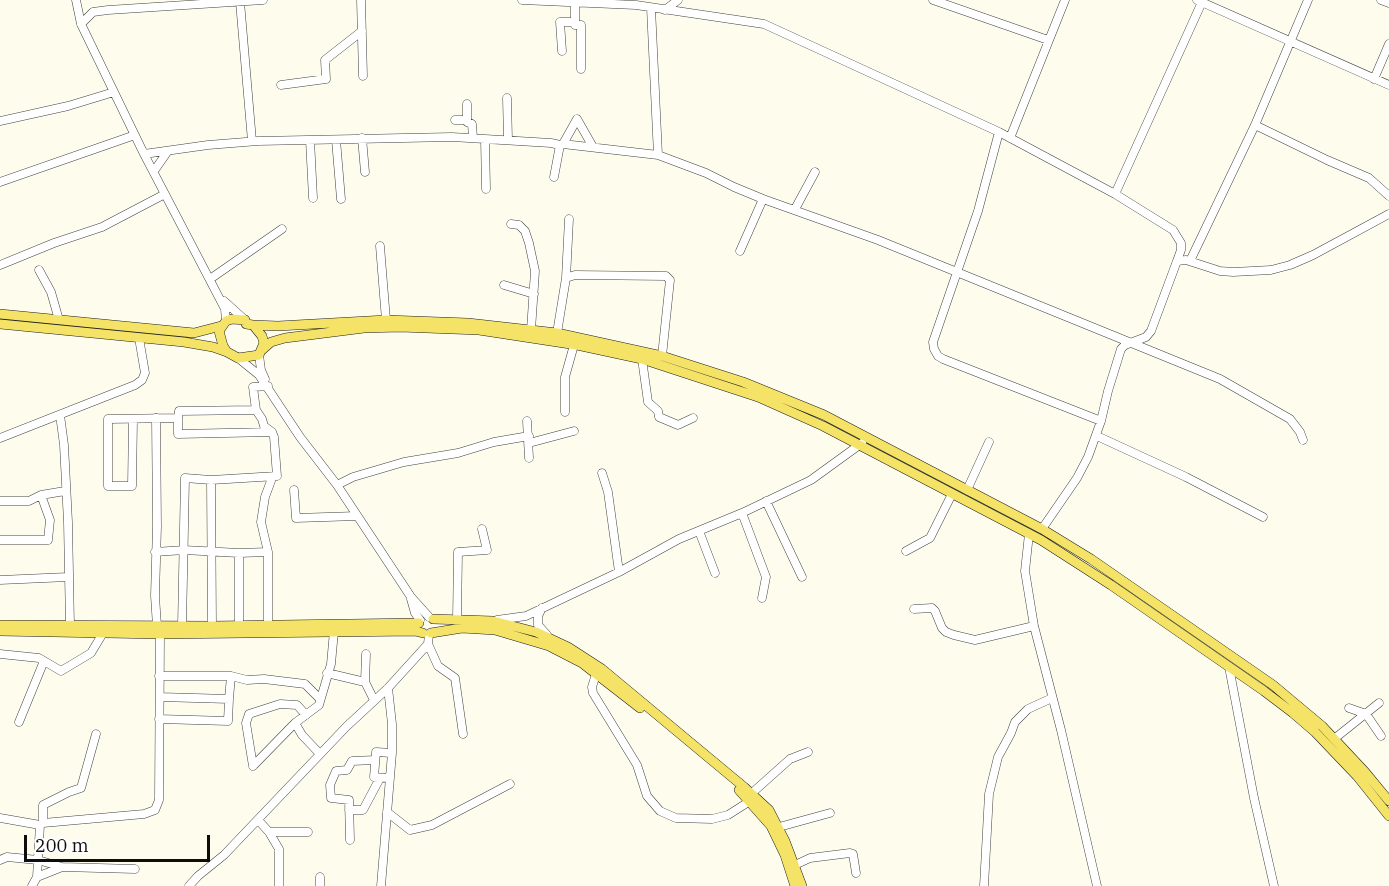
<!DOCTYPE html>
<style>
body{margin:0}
#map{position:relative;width:1389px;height:886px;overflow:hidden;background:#fefded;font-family:"IBM Plex Serif",serif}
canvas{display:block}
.scale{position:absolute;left:24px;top:835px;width:186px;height:27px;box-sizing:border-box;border:3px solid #0d0d0d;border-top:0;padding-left:8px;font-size:18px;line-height:21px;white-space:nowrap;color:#0d0d0d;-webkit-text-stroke:4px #fff;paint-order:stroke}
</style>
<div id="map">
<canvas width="1389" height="886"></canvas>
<div class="scale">200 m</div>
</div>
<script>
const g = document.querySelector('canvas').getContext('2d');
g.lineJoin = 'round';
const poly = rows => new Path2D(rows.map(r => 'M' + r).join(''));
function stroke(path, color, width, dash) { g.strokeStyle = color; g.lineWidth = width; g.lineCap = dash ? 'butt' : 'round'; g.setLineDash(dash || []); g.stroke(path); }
const minor = poly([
 [76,0,81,24,144,154,225,309,226,321],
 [361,0,363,76],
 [522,0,636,5,764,24,999,132,1115,194,1173,230,1181,243,1181,250,1177,261],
 [933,0,1048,40],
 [1197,0,1389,85],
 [1381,0,1389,3],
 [240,2,252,141],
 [575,3,575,25,581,25,581,69],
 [651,8,658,155],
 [665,10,678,0],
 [81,24,93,12,108,10,263,0],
 [562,51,560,22,575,22],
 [1374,79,1389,44],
 [281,85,326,79,325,60,362,31],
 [507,98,508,140],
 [467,104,467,122,472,124,473,138],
 [455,120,467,120],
 [0,121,68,106,114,92],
 [1255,125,1327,160,1369,178,1389,196],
 [999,132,978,211,933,342,934,349,938,356,943,359,1101,421],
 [362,138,365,172],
 [1010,138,1065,0],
 [485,139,486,189],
 [310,140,313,198],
 [336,140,341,199],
 [563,144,577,119,593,147],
 [144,154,208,145,258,141,452,137,551,143,560,145,563,144,658,155,706,173,734,187,763,199,878,240,1220,379,1290,419,1300,432,1303,440],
 [154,171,168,151],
 [554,177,560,145],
 [0,182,135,135],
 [1115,194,1202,2],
 [795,209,815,172],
 [511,224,519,225,525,231,529,243,535,271,531,330],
 [380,246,386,320],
 [740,251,763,199],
 [1190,261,1255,125,1308,0],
 [0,265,54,243,102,227,165,194],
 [39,270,51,292,59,320],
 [566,278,575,275,666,276,670,280,662,356],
 [210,279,282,229],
 [504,285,534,294],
 [224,301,245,320],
 [557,333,566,278,569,219],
 [259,355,261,370,265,379],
 [238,358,259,375,300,437,337,485,411,597,429,617],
 [642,359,648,402,658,411,659,417,678,425,693,418],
 [565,412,565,377,574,345],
 [60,415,64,445,68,522,70,626],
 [156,418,157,526,155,596,157,626],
 [178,418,179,411,256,410],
 [133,419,132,486,108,486,108,419,178,418,178,434,272,432],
 [527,421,529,458],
 [1097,436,1186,477,1263,517],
 [0,438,135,385,142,380,145,373,139,338],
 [529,443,574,431],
 [602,473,608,492,619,572],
 [211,480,212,626],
 [337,485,353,477,404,462,458,453,494,442,529,436],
 [294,490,296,518,357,516],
 [967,490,989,442],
 [0,501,29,501,41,495,65,491],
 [766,501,802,577],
 [742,513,766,577,762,598],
 [1042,529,1077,478,1088,457,1101,421,1108,391,1121,349,1125,345,1146,337,1151,331,1177,261,1186,260,1220,271,1233,272,1271,270,1290,265,1313,255,1389,214],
 [699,531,715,573],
 [1029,534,1025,571,1034,626,1061,730,1097,886],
 [0,540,48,540,50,520,41,495],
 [906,551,930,538,952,494],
 [155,552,184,550,239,553],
 [0,580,68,577],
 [411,599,415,613,420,620],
 [542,608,538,616,538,625,547,635],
 [914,609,932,608,935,611,942,628,946,632,954,635,975,640,1034,626],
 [457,620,458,552,487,550,482,529],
 [497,620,526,616,619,572,679,539,742,513,811,480,862,443],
 [182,626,185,478,211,480,277,476,274,437,272,432,264,426,262,419,256,410,253,387,268,386],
 [239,626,239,553,268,552],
 [268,626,268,552,261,522,265,497,272,478],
 [428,644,438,666,455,678,463,734],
 [0,654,39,658,61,671,91,653,103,633],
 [1229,667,1254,798,1274,886],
 [327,673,365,682,374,700],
 [596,674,592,687,593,693,637,765,647,796,660,811,676,818,712,819,728,815,750,801],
 [159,676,231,676,247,680,264,679,305,684,320,699],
 [365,682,366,654],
 [160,697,229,699,231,676],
 [1349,708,1366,714,1381,736],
 [159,719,228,721,229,699],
 [19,722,44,661],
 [295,723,302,735,320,754],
 [1334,739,1379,703],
 [253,766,295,723,319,705,331,664,334,631],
 [253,766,246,723,249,714,280,704,297,705,306,715],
 [390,778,374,777,376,752,392,753],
 [752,793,790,759,808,752],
 [349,810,363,810,380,778],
 [387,812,410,830,432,825,510,784],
 [0,818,40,825,43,823,144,814,155,810,159,800,160,634],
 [258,820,269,832,279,849,279,886],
 [43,823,43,805,69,792,81,788,96,734],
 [779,827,830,813],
 [269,832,308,832],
 [350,840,349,800,331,798,330,785,336,771,347,770,352,761,375,760],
 [0,860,7,857,38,860,62,867],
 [795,865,810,858,850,853,853,854,856,873],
 [37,877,62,867,135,869],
 [320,877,320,886],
 [32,886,37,877,40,825],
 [189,886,198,876,224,855,346,727,388,688,428,644,429,634],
 [381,886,392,753,392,724,388,688],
 [984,886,989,794,998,757,1011,733,1015,722,1028,709,1052,698]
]);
const major = poly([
 [0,314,194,333,221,326],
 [232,319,245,320,246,324,253,325,262,336,264,343,259,355,238,358,227,352,223,346,219,331,226,321,232,319],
 [0,324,184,342,213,347,227,352],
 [253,325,278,326,386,320,468,323,557,333,662,356,743,382,824,415,1042,529,1091,559,1273,685,1322,726,1365,772,1389,801],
 [262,350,271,342,285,338,364,328,400,327,479,330,577,345,642,359,758,397,823,426,1041,540,1111,585,1264,691,1293,713,1315,732,1357,776,1389,816],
 [433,619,493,621,536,632,568,647,602,669,744,787,769,810,785,841,802,886],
 [0,625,212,626,419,623],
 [0,631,160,634,415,631,423,633],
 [431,633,462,628,495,630,549,646,582,663,640,708],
 [739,790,771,826,785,855,795,886]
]);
stroke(minor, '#404040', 9);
stroke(major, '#1e1e1e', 10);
stroke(minor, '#fff', 8);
stroke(major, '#f4e367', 9);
</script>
